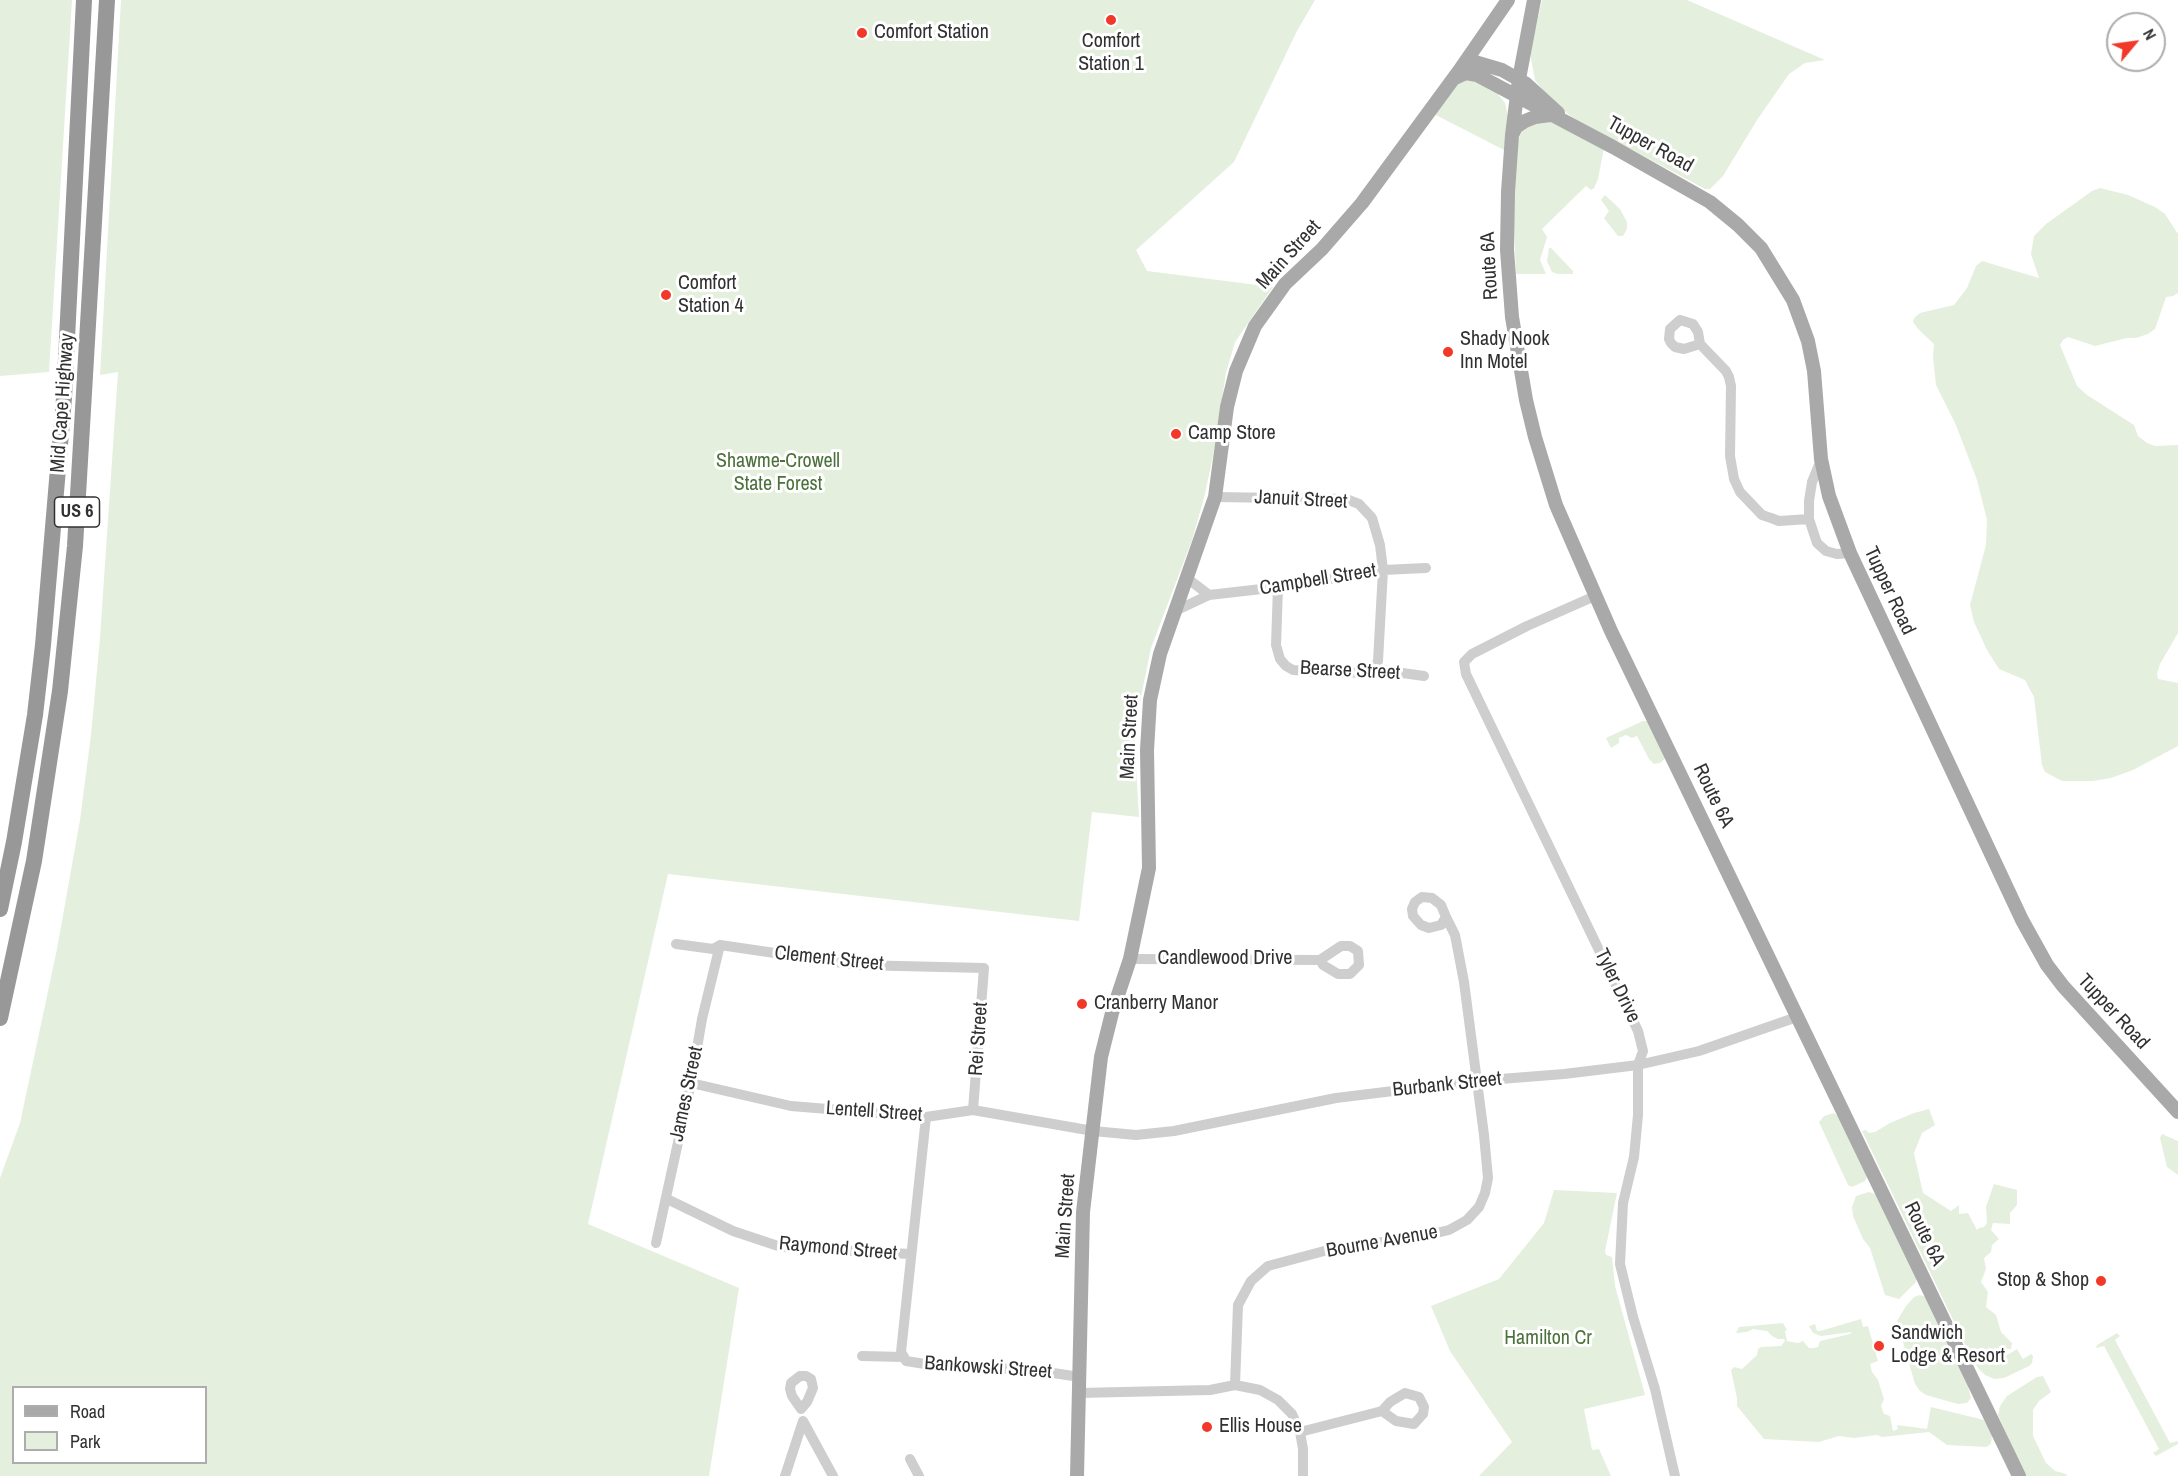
<!DOCTYPE html>
<style>
body{margin:0}
#map{position:relative;width:2178px;height:1476px;overflow:hidden;background:#fff;font-family:"Archivo Narrow",sans-serif}
canvas{display:block}
.legend{position:absolute;left:12px;top:1386px;width:195px;height:78px;box-sizing:border-box;background:#fff;border:2px solid #adadad;margin:0;padding:8px 10px;list-style:none;font-size:18px;color:#313131}
.legend li{display:flex;align-items:center;gap:12px;height:30px}
.legend b{width:30px;border:2px solid #adadad}
.north{position:absolute;left:2106px;top:12px;width:60px;height:60px;box-sizing:border-box;background:#fff;border:2px solid #adadad;border-radius:50%;rotate:61deg;font-size:16px;font-weight:700;line-height:24px;text-align:center;color:#313131}
.north::after{content:'';display:block;margin:auto;width:21px;height:27px;background:#f23829;clip-path:polygon(50% 0,100% 100%,50% 72%,0 100%)}
</style>
<div id="map">
<canvas width="2178" height="1476"></canvas>
<ul class="legend">
<li><b style="height:8px;background:#a9a9a9"></b>Road</li>
<li><b style="height:16px;background:#e5efde"></b>Park</li>
</ul>
<div class="north">N</div>
</div>
<script>
const g = document.querySelector('canvas').getContext('2d');
g.lineJoin = 'round';
function paint(path, color) { g.fillStyle = color; g.fill(path, 'evenodd'); }
const poly = rows => new Path2D(rows.map(r => 'M' + r).join(''));
function stroke(path, color, width, dash) { g.strokeStyle = color; g.lineWidth = width; g.lineCap = dash ? 'butt' : 'round'; g.setLineDash(dash || []); g.stroke(path); }
function drawText(font, color, halo, rows, align = 'center') {
  g.font = font + ' "Archivo Narrow",sans-serif'; g.lineWidth = 6; g.setLineDash([]); g.textBaseline = 'middle'; g.strokeStyle = halo; g.fillStyle = color; for (const [text, x, y, turn = 0] of rows) {
    g.save(); g.translate(x, y); g.rotate((+turn || 0) * Math.PI / 180); g.textAlign = isNaN(turn) ? turn : align; if (halo) g.strokeText(text, 0, 0); g.fillText(text, 0, 0); g.restore();
  }
}
const green = poly([
 [0,0,72,0,49,372,0,376],
 [121,0,1315,0,1297,31,1234,162,1136,250,1147,271,1273,287,1235,342,1226,373,1213,456,1204,498,1192,540,1151,648,1134,731,1139,817,1092,812,1079,921,668,874,588,1224,739,1288,709,1476,0,1476,0,1178,20,1123,57,949,80,820,91,735,100,638,118,372,100,375],
 [14,1388,206,1388,206,1462,14,1462],
 [1542,0,1687,0,1825,60,1805,63,1789,74,1757,120,1723,176,1710,189,1705,189,1573,118,1546,95,1535,80,1530,53],
 [1469,78,1485,85,1497,93,1505,103,1508,117,1504,150,1434,114,1459,81],
 [1551,121,1604,148,1598,179,1594,188,1591,190,1586,186,1542,229,1547,237,1540,260,1546,274,1516,274,1513,205,1517,143,1522,131,1532,123],
 [2100,188,2128,195,2155,207,2165,214,2178,234,2178,293,2173,296,2166,297,2155,329,2148,334,2136,338,2127,338,2095,346,2068,337,2063,340,2060,345,2077,386,2087,395,2134,425,2138,436,2147,443,2155,446,2178,445,2178,633,2160,664,2157,674,2158,679,2178,683,2178,746,2133,770,2111,778,2093,781,2062,781,2045,772,2042,765,2034,697,2025,680,1999,669,1987,650,1974,622,1970,605,1986,545,1987,520,1977,480,1966,451,1955,423,1936,385,1933,357,1934,344,1918,329,1913,322,1914,318,1920,313,1954,305,1967,288,1976,266,1982,261,2039,278,2031,254,2034,236,2046,224,2092,191],
 [1605,195,1620,209,1627,222,1627,229,1623,236,1618,236,1604,218,1609,211,1601,200],
 [1549,248,1551,248,1573,271,1573,274,1558,274,1552,272,1547,261],
 [1643,721,1648,721,1666,758,1660,763,1654,764,1649,759,1637,736,1632,738,1626,735,1619,738,1619,743,1611,748,1606,738],
 [1929,1109,1935,1125,1922,1133,1914,1153,1923,1193,1951,1211,1959,1205,1959,1214,1968,1213,1977,1230,1979,1228,1984,1227,1987,1223,1986,1207,1994,1184,2017,1190,2017,1205,2010,1213,2010,1224,1993,1223,1991,1230,1999,1239,1992,1245,1991,1252,1984,1258,1986,1269,1981,1282,1988,1292,1986,1307,1996,1315,2001,1332,2012,1343,2011,1349,1995,1348,2007,1355,2017,1349,2023,1359,2031,1354,2033,1356,2032,1363,2029,1366,2004,1378,1994,1379,1985,1375,1978,1368,1969,1353,1862,1131,1866,1130,1869,1133,1875,1132,1890,1123,1914,1113],
 [1834,1113,1838,1116,1867,1176,1865,1181,1852,1187,1848,1185,1819,1122,1824,1116],
 [2162,1134,2178,1141,2178,1175,2167,1167,2160,1138],
 [1554,1190,1617,1193,1605,1251,1606,1255,1612,1257,1615,1286,1645,1395,1584,1409,1592,1450,1599,1449,1611,1476,1479,1476,1512,1442,1450,1351,1431,1306,1499,1279,1544,1223],
 [1869,1192,1878,1195,1916,1276,1916,1282,1899,1299,1885,1295,1870,1248,1863,1239,1853,1216,1852,1207,1856,1196],
 [1920,1295,1926,1297,1968,1386,1971,1398,1967,1403,1958,1404,1926,1395,1920,1391,1915,1384,1897,1321,1906,1306,1914,1297],
 [1861,1319,1863,1327,1868,1326,1878,1361,1870,1364,1872,1372,1878,1380,1884,1399,1881,1406,1884,1414,1890,1416,1893,1431,1898,1429,1897,1425,1927,1429,1931,1407,1984,1420,1992,1435,1991,1444,1986,1447,1947,1445,1929,1432,1882,1437,1877,1435,1854,1438,1839,1436,1819,1442,1764,1439,1737,1406,1737,1398,1731,1370,1734,1367,1742,1369,1757,1355,1758,1349,1761,1347,1781,1346,1785,1341,1784,1339,1778,1339,1772,1336,1767,1331,1753,1329,1747,1332,1736,1333,1739,1327,1783,1323,1787,1330,1785,1331,1787,1341,1798,1343,1803,1341,1809,1348,1814,1348,1818,1347,1820,1341,1850,1334,1852,1332,1821,1336,1813,1333,1809,1326,1815,1324,1817,1331,1820,1331],
 [2117,1333,2120,1336,2115,1340,2170,1443,2178,1441,2178,1444,2156,1456,2153,1453,2159,1449,2104,1346,2096,1348,2097,1345],
 [2043,1376,2051,1392,2039,1401,2033,1410,2033,1436,2046,1463,2055,1471,2066,1474,2067,1476,2025,1476,1998,1415,2000,1406,2007,1396,2037,1377]
]);
const minor = poly([
 [1680,320,1693,324,1698,332,1700,344,1684,349,1675,347,1671,343,1669,339,1670,329,1680,320],
 [1700,344,1726,371,1729,377,1731,386,1730,456,1734,479,1740,492,1762,515,1771,518,1779,521,1809,519,1817,543,1826,551,1837,554,1850,553],
 [1215,497,1346,499,1359,504,1372,518,1380,545,1383,570,1378,661,1374,669],
 [1809,519,1809,501,1812,482,1821,460],
 [1187,578,1209,595],
 [1278,587,1276,645,1280,659,1286,666,1293,670,1336,673,1369,672,1374,669,1424,676],
 [1595,596,1527,626,1472,654,1464,662,1466,674,1638,1031,1643,1051,1638,1065,1638,1115,1634,1157,1623,1203,1620,1264,1633,1317,1655,1389,1675,1476],
 [1175,611,1209,595,1288,586,1383,570,1426,568],
 [1422,897,1432,898,1441,905,1446,917,1441,925,1429,928,1421,925,1413,916,1412,909,1415,902,1422,897],
 [676,944,713,949,720,945,857,965,984,968,973,1110],
 [1130,959,1320,960,1341,946,1350,946,1358,951,1359,965,1350,974,1338,974,1323,965,1320,960],
 [691,1083,791,1106,926,1117,973,1110,1093,1131,1136,1135,1174,1131,1336,1098,1475,1081,1564,1074,1638,1065,1699,1051,1797,1017],
 [667,1199,733,1231,781,1247,910,1254],
 [656,1243,691,1083,702,1019,720,945],
 [862,1356,904,1357,906,1361,925,1364,1033,1370,1080,1377],
 [904,1357,901,1352,926,1117],
 [800,1376,806,1376,811,1379,813,1388,807,1402,801,1409,792,1396,790,1389,791,1383,800,1376],
 [1235,1385,1260,1390,1278,1400,1292,1414,1300,1432,1303,1449,1303,1476],
 [1079,1393,1210,1390,1235,1385,1238,1305,1251,1281,1268,1266,1328,1250,1424,1236,1449,1230,1467,1220,1479,1207,1485,1193,1488,1178,1484,1135,1464,982,1455,935,1446,917],
 [1300,1432,1382,1411,1390,1402,1405,1393,1419,1397,1424,1407,1423,1414,1414,1424,1396,1421,1382,1411],
 [910,1459,919,1476],
 [785,1476,803,1421,833,1476]
]);
const major = poly([
 [1534,0,1519,79,1512,135,1508,192,1507,250,1512,317,1526,400,1535,437,1556,505,1611,631,2019,1476],
 [1461,69,1467,64,1475,62,1502,70,1525,83,1558,113],
 [1453,79,1466,73,1477,75,1613,147,1710,202,1738,225,1761,248,1793,300,1808,341,1814,371,1821,459,1829,496,1850,553,2022,920,2047,965,2063,986,2178,1112],
 [1512,135,1516,127,1525,121,1535,117,1550,115],
 [1077,1476,1083,1212,1101,1057,1112,1013,1130,959,1149,868,1147,750,1150,700,1160,654,1215,497,1227,407,1236,371,1255,326,1285,284,1322,249,1362,203,1459,71,1508,0]
]);
const highway = poly([
 [0,909,14,842,35,715,43,645,64,398,84,0],
 [0,1018,34,861,60,691,75,546,107,0]
]);
const markers = [
 [1111,20,6,"#f23829"],
 [862,33,6,"#f23829"],
 [666,295,6,"#f23829"],
 [1448,352,6,"#f23829"],
 [1176,434,6,"#f23829"],
 [1082,1004,6,"#f23829"],
 [2101,1281,6,"#f23829"],
 [1879,1346,6,"#f23829"],
 [1207,1427,6,"#f23829"]
];
const shields = [
 [77,512,45]
];
const shieldNames = [
 ["US 6",77,512]
];
const poiNames = [
 ["Comfort Station",874,33],
 ["Comfort",1111,42,"center"],
 ["Station 1",1111,65,"center"],
 ["Comfort",678,284],
 ["Station 4",678,307],
 ["Shady Nook",1460,340],
 ["Inn Motel",1460,363],
 ["Camp Store",1188,434],
 ["Cranberry Manor",1094,1004],
 ["Stop & Shop",2089,1281,"right"],
 ["Sandwich",1891,1334],
 ["Lodge & Resort",1891,1357],
 ["Ellis House",1219,1427]
];
const streetNames = [
 ["Tupper Road",1650,145,29],
 ["Main Street",1289,255,-48],
 ["Route 6A",1490,266,-93],
 ["Mid Cape Highway",63,403,-86],
 ["Januit Street",1301,500,3],
 ["Campbell Street",1318,580,-9],
 ["Tupper Road",1889,591,65],
 ["Bearse Street",1350,671,3],
 ["Main Street",1130,737,-87],
 ["Route 6A",1713,796,64],
 ["Clement Street",829,959,6],
 ["Candlewood Drive",1225,959],
 ["Tyler Drive",1617,986,64],
 ["Tupper Road",2113,1012,47],
 ["Rei Street",979,1039,-86],
 ["Burbank Street",1447,1085,-6],
 ["James Street",687,1094,-78],
 ["Lentell Street",874,1112,4],
 ["Main Street",1066,1216,-86],
 ["Route 6A",1924,1234,64],
 ["Bourne Avenue",1382,1242,-10],
 ["Raymond Street",838,1249,5],
 ["Bankowski Street",988,1368,4]
];
const parkNames = [
 ["Shawme-Crowell",778,462],
 ["State Forest",778,485],
 ["Hamilton Cr",1548,1339]
];
paint(green, '#e5efde');
stroke(minor, '#cecece', 10);
stroke(major, '#a9a9a9', 14);
stroke(highway, '#989898', 16);
for (const [x, y, r, color] of markers) { const dot = new Path2D(); dot.arc(x, y, r, 0, 2 * Math.PI); g.fillStyle = color; g.fill(dot); stroke(dot, '#fff', 2); }
for (const [x, y, w] of shields) { const box = new Path2D(); box.roundRect(x - w / 2, y - 15, w, 30, 4.5); g.fillStyle = '#fff'; g.fill(box); stroke(box, '#313131', 1.5); }
drawText('bold 18px', '#313131', null, shieldNames);
drawText('20px', '#313131', '#fff', poiNames, 'left');
drawText('20px', '#313131', '#fff', streetNames);
drawText('20px', '#4c713a', '#fff', parkNames);
</script>
